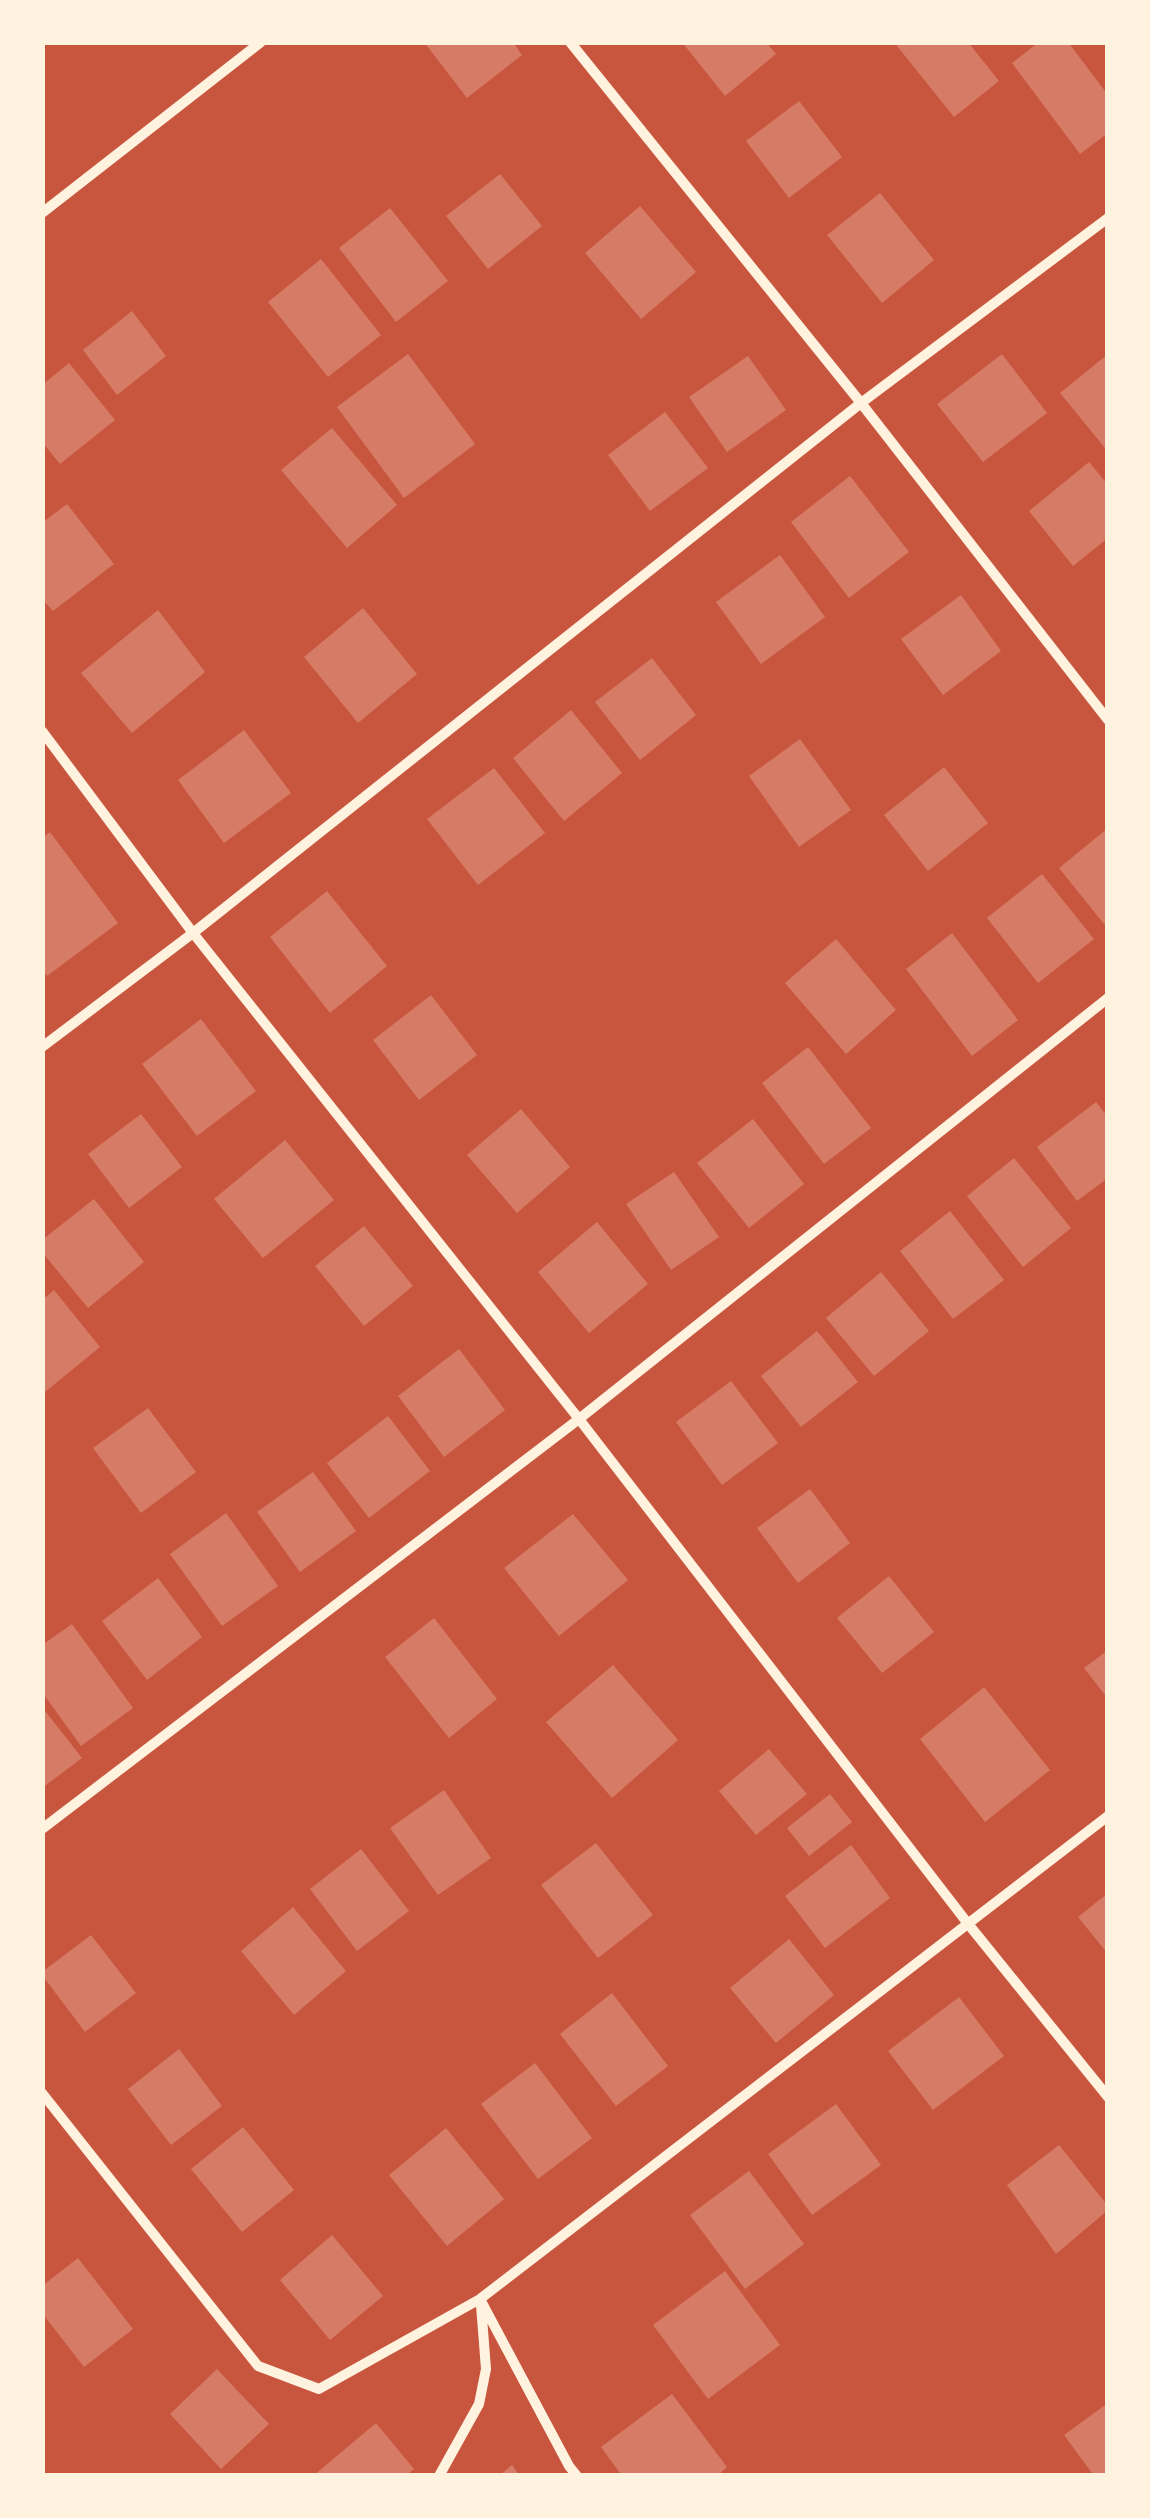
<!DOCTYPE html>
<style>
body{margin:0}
#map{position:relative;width:1150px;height:2518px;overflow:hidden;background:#c8553d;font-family:"PT Sans",sans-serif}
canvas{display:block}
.frame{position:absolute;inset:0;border:45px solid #fff3e0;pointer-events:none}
</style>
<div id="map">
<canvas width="1150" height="2518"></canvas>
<div class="frame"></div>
</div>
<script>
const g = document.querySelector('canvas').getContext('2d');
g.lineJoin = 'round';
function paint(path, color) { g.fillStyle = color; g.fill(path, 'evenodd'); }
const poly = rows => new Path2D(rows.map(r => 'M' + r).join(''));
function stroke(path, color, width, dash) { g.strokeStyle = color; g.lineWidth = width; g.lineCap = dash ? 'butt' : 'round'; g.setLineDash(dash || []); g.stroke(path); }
const building = poly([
 [424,42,513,42,522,55,467,98],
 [682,42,766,42,776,54,725,96],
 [901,42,968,42,999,81,954,117,897,46],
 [1039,42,1068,42,1108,95,1108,133,1080,154,1012,63],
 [799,101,842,157,789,198,746,141],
 [500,174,542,226,488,269,446,216],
 [880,193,934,260,882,303,827,235],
 [640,206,696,272,641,319,585,253],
 [390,208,448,281,396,322,339,248],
 [321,259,381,335,328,377,268,302],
 [132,311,166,356,117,395,83,350],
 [408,354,475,444,404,498,337,407],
 [1002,354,1047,413,983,462,937,404],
 [1108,354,1108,446,1105,448,1060,393],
 [748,356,786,410,727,452,689,397],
 [69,363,115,420,60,464,42,442,42,385],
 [665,412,708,468,650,511,608,455],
 [332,428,397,505,347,548,281,470],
 [1089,462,1108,485,1108,538,1073,566,1029,511],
 [850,476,909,552,849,598,791,522],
 [67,504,114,564,53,611,42,599,42,523],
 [780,555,825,617,761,664,716,602],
 [961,595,1001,651,943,695,901,639],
 [363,608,417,674,358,723,304,657],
 [158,610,205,672,132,733,81,673],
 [652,658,696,715,640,760,595,702],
 [571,710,622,773,564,821,513,758],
 [244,730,291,793,224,843,178,780],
 [800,739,851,810,799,847,749,776],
 [944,767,988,823,928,871,884,815],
 [494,768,545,833,478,885,427,819],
 [1108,828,1108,929,1059,868],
 [50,832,118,923,47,976,42,970,42,838],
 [1042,874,1094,939,1038,983,987,918],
 [327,891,387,966,330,1013,270,937],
 [952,933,1018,1020,972,1056,906,969],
 [836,939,896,1010,846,1054,785,983],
 [431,995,477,1055,419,1100,373,1040],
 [201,1019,256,1091,197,1136,142,1064],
 [808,1047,871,1128,824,1164,762,1083],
 [1096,1102,1108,1117,1108,1178,1077,1201,1037,1147],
 [521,1109,570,1167,517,1213,467,1155],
 [141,1114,182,1167,129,1208,88,1154],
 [753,1119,804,1184,749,1228,697,1163],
 [285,1140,334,1200,263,1258,214,1199],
 [1014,1158,1071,1228,1023,1267,967,1196],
 [674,1172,719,1237,671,1270,626,1204],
 [94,1199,144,1262,88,1308,42,1252,42,1240],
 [950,1211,1004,1280,953,1319,900,1251],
 [597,1222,648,1284,589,1333,538,1272],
 [364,1226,413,1286,364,1326,315,1266],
 [881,1272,929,1331,874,1376,826,1318],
 [54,1290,100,1347,45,1392,42,1389,42,1300],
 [817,1331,858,1382,801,1427,761,1376],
 [459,1349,505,1410,444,1457,398,1396],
 [731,1381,778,1443,722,1485,676,1422],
 [148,1408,196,1472,141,1513,93,1448],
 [388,1416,430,1471,369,1518,327,1463],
 [313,1472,356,1531,300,1572,257,1512],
 [810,1489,850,1543,798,1583,757,1528],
 [226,1513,278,1586,222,1626,170,1554],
 [573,1514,628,1580,559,1636,504,1568],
 [889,1576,934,1632,882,1673,837,1618],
 [158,1578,202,1637,147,1680,102,1621],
 [434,1618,497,1699,449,1738,385,1657],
 [72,1624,133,1708,81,1746,42,1692,42,1645],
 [1108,1650,1108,1699,1084,1668],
 [613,1665,678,1740,612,1798,546,1722],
 [984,1687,1050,1770,985,1822,920,1739],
 [42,1707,82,1758,42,1788],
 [769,1749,807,1794,756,1835,719,1791],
 [444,1790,491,1858,438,1895,390,1828],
 [830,1794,852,1822,809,1856,787,1828],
 [596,1843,653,1915,598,1958,541,1885],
 [851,1845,890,1898,825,1948,785,1896],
 [361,1849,409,1911,357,1951,310,1889],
 [1108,1893,1108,1954,1078,1917],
 [293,1907,346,1971,294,2015,241,1951],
 [91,1935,136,1993,85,2032,42,1975,42,1972],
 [789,1939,834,1995,776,2043,730,1988],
 [612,1993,668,2066,616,2106,560,2034],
 [959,1997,1004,2056,933,2110,888,2051],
 [179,2049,222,2106,171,2145,128,2089],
 [535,2063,592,2138,538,2179,481,2104],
 [836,2104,881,2165,812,2215,768,2154],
 [243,2127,294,2190,242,2232,191,2169],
 [446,2128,504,2199,447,2246,389,2175],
 [1059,2145,1108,2206,1108,2210,1056,2254,1007,2185],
 [749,2171,804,2244,745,2289,690,2215],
 [332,2235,383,2296,330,2340,280,2280],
 [78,2258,133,2329,84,2367,42,2313,42,2286],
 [725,2271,780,2345,708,2399,653,2325],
 [217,2369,269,2424,221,2469,170,2414],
 [672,2394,727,2467,717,2476,622,2476,601,2447],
 [1108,2403,1108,2476,1094,2476,1064,2435],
 [376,2423,414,2469,406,2476,313,2476],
 [512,2465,520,2476,499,2476]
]);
const minor = poly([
 [570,42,861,403,1108,720],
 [42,213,261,42],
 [42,731,193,933,579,1419,969,1925,1108,2097],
 [42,1047,193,933,861,403,1108,218],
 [42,1829,579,1419,1108,998],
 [42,2093,258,2366,319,2389,480,2299,1108,1816],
 [480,2299,569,2466,577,2476],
 [439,2476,479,2404,486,2369,481,2305]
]);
paint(building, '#d67c66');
stroke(minor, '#fff3e0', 10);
</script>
